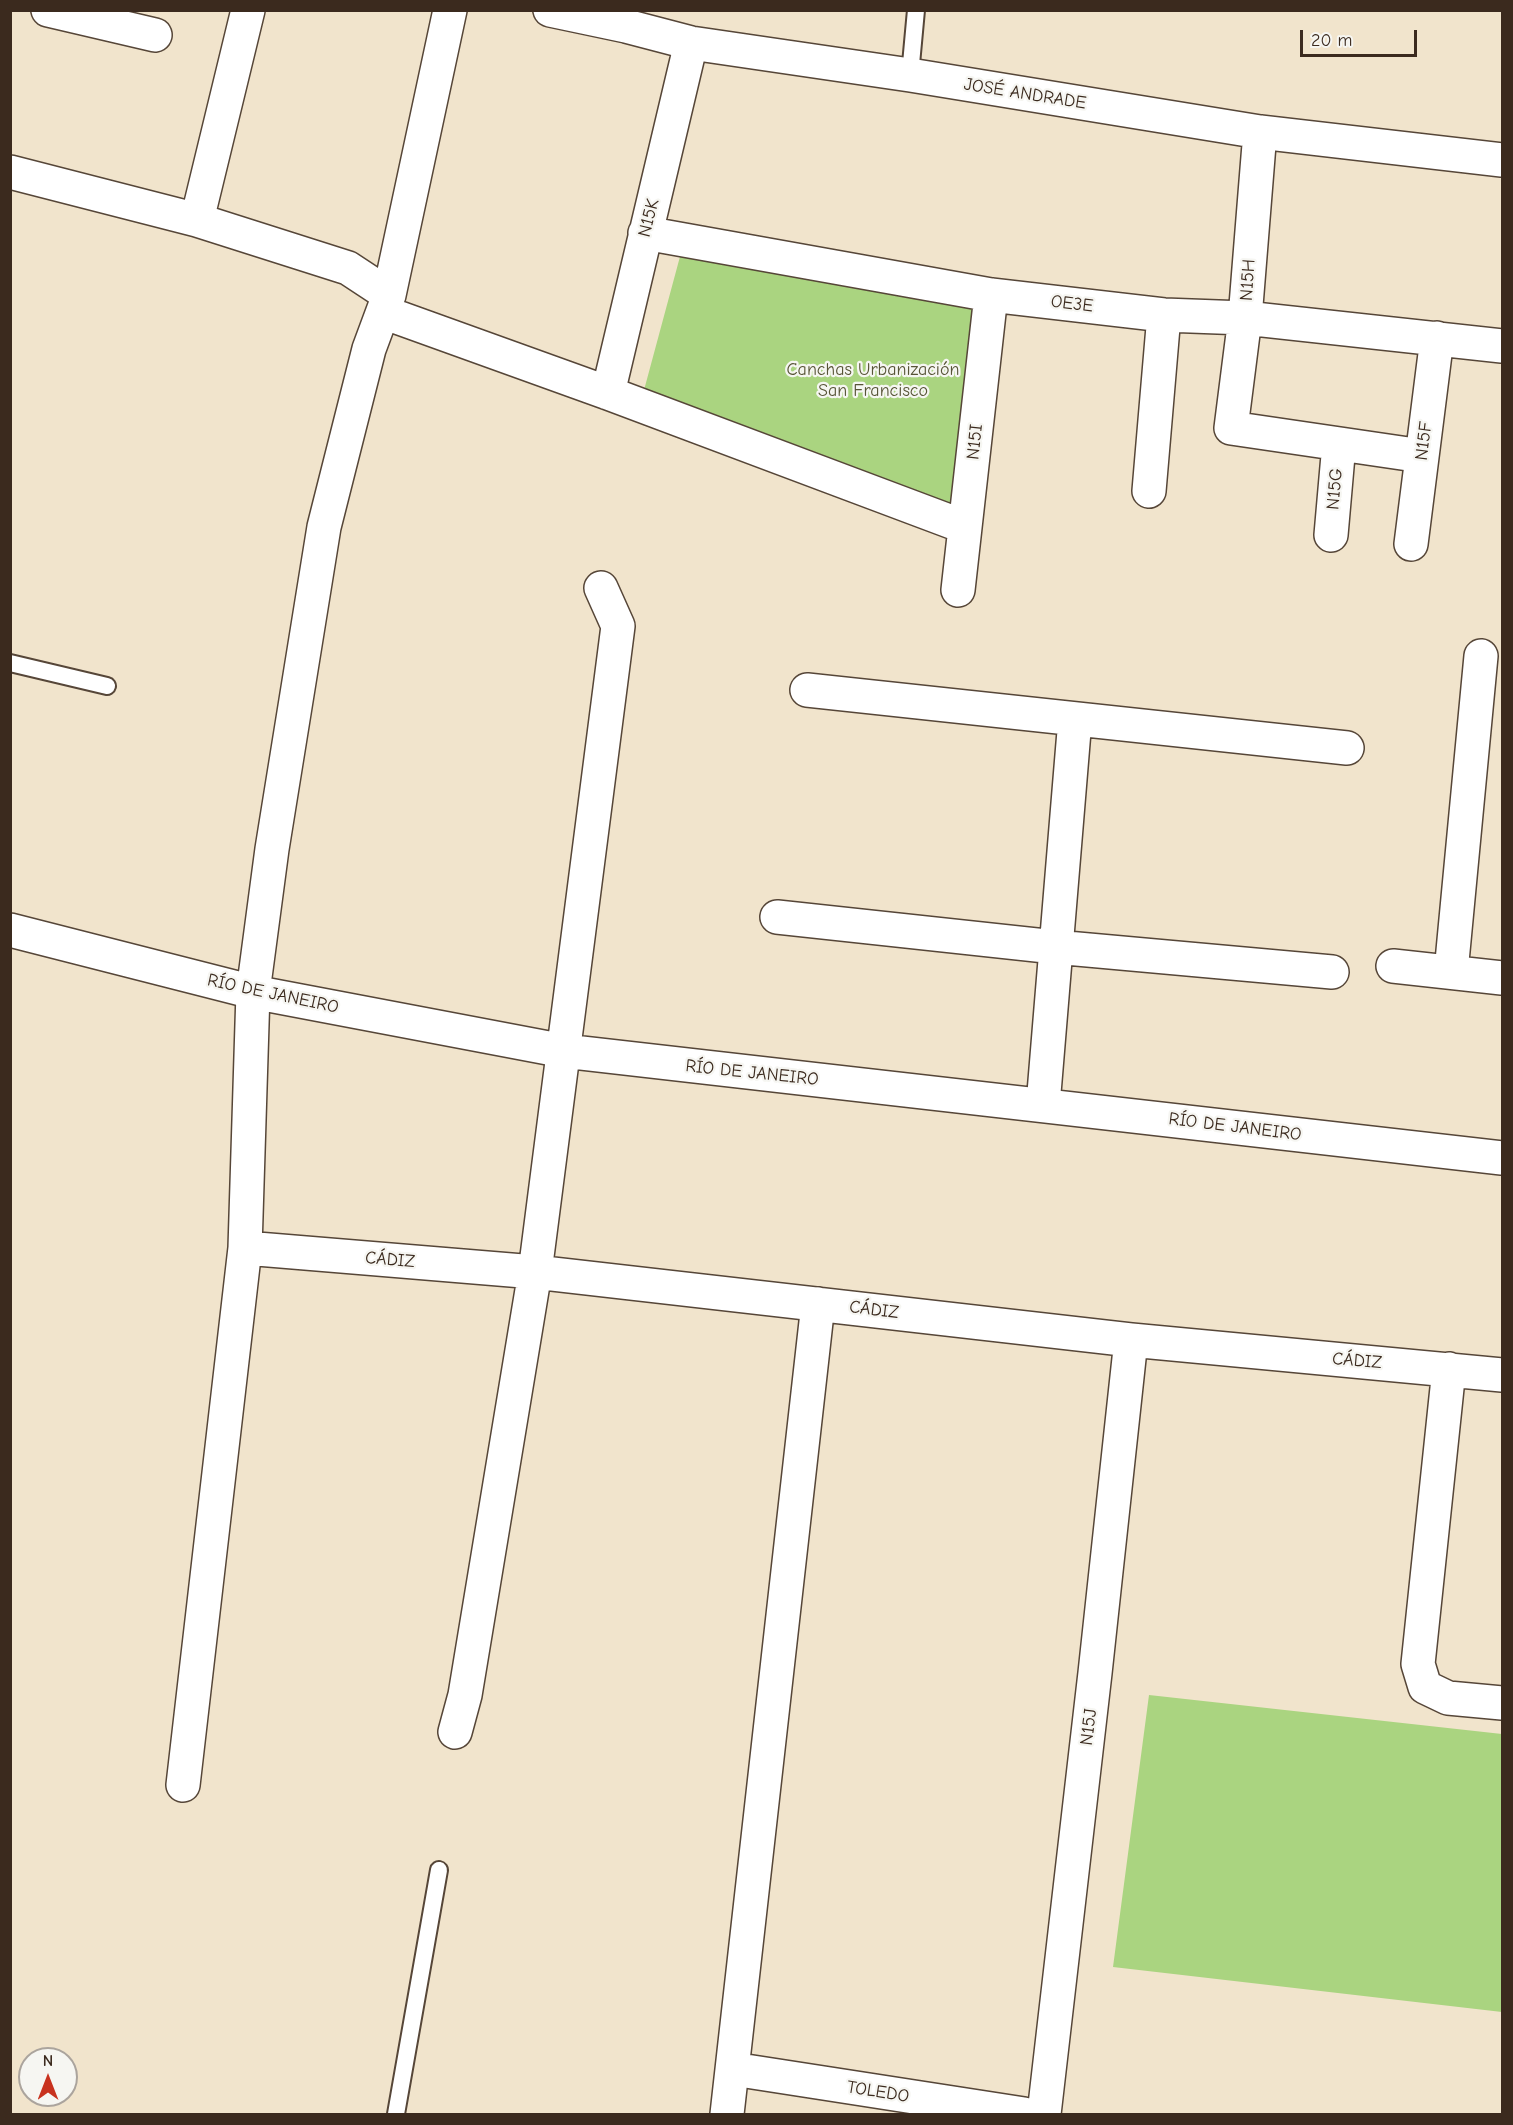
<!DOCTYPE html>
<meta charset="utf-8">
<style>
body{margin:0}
#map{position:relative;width:1513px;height:2125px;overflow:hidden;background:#f1e4cc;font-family:"Comic Neue",sans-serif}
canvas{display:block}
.frame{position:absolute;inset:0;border:12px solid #3b2a1e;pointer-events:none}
.north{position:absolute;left:18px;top:2047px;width:60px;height:60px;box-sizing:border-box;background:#f6f6f2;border:2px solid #aba49d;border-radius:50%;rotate:0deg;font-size:16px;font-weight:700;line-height:24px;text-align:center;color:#3b2a1e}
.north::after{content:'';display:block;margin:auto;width:21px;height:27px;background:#c8321e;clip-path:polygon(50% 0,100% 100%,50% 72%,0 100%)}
.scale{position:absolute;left:1300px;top:30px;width:117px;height:27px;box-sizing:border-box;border:3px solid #3b2a1e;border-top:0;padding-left:8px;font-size:18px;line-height:21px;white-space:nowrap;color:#3b2a1e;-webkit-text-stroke:4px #f6f6f2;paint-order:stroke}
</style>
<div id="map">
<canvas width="1513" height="2125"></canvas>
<div class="frame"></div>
<div class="north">N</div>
<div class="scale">20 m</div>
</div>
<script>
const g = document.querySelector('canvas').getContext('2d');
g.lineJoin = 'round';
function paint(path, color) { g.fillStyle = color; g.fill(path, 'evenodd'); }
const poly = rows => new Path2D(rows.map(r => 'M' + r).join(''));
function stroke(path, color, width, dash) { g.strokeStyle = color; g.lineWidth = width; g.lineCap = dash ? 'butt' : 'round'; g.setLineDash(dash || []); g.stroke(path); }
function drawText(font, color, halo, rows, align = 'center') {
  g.font = font + ' "Comic Neue",sans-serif'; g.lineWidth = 4.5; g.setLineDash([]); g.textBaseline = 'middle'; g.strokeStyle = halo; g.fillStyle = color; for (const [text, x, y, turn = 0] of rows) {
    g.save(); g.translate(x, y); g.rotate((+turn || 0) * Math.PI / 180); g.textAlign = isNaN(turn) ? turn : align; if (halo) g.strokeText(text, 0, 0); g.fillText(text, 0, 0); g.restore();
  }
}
const green = poly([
 [685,238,991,295,965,527,640,405],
 [1149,1695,1502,1734,1502,2012,1113,1967]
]);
const service = poly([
 [910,75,916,10],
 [10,663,107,686],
 [396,2114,439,1870]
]);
const minor = poly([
 [48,10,155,35],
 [550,10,626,26,691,43,910,75,1260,132,1502,160],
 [1260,132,1245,318,1231,428,1422,456],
 [10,172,197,220,348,268,389,295],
 [197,220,248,10],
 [645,233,991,295,1164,315,1245,318,1502,346],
 [383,312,608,393,965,527],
 [608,393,691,43],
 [1149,491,1164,315],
 [1331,535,1339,444],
 [1411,544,1437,338],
 [958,590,991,295],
 [807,690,1347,748],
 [777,917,1055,947,1332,972],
 [10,930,253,992,564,1051,1502,1158],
 [1393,966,1502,978],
 [1451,972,1481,656],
 [1043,1105,1075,719],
 [245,1248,535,1272,1131,1340,1502,1375],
 [1449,1369,1418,1664,1425,1687,1448,1698,1502,1703],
 [455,1732,465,1695,535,1272,618,626,601,588],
 [183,1785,245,1248,253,992,272,849,324,527,369,349,389,295,450,10],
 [733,2069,1024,2114],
 [727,2114,818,1304],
 [1044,2114,1095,1673,1131,1340]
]);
const streetNames = [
 ["JOSÉ ANDRADE",1025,94,9],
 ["N15K",649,218,-76],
 ["N15H",1248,280,-86],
 ["OE3E",1072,304,7],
 ["N15F",1424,441,-83],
 ["N15I",975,442,-84],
 ["N15G",1335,489,-85],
 ["RÍO DE JANEIRO",273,994,12],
 ["RÍO DE JANEIRO",752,1073,6],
 ["RÍO DE JANEIRO",1235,1127,7],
 ["CÁDIZ",390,1260,5],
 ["CÁDIZ",874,1310,7],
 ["CÁDIZ",1357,1361,5],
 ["N15J",1089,1727,-83],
 ["TOLEDO",878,2092,9]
];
const parkNames = [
 ["Canchas Urbanización",873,370],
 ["San Francisco",873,391]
];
paint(green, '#aad480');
stroke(service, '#564638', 20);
stroke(minor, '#564638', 36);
stroke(service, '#fff', 16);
stroke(minor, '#fff', 33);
drawText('18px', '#3b2a1e', '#f6f6f2', streetNames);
drawText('18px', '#575436', '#f6f6f2', parkNames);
</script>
